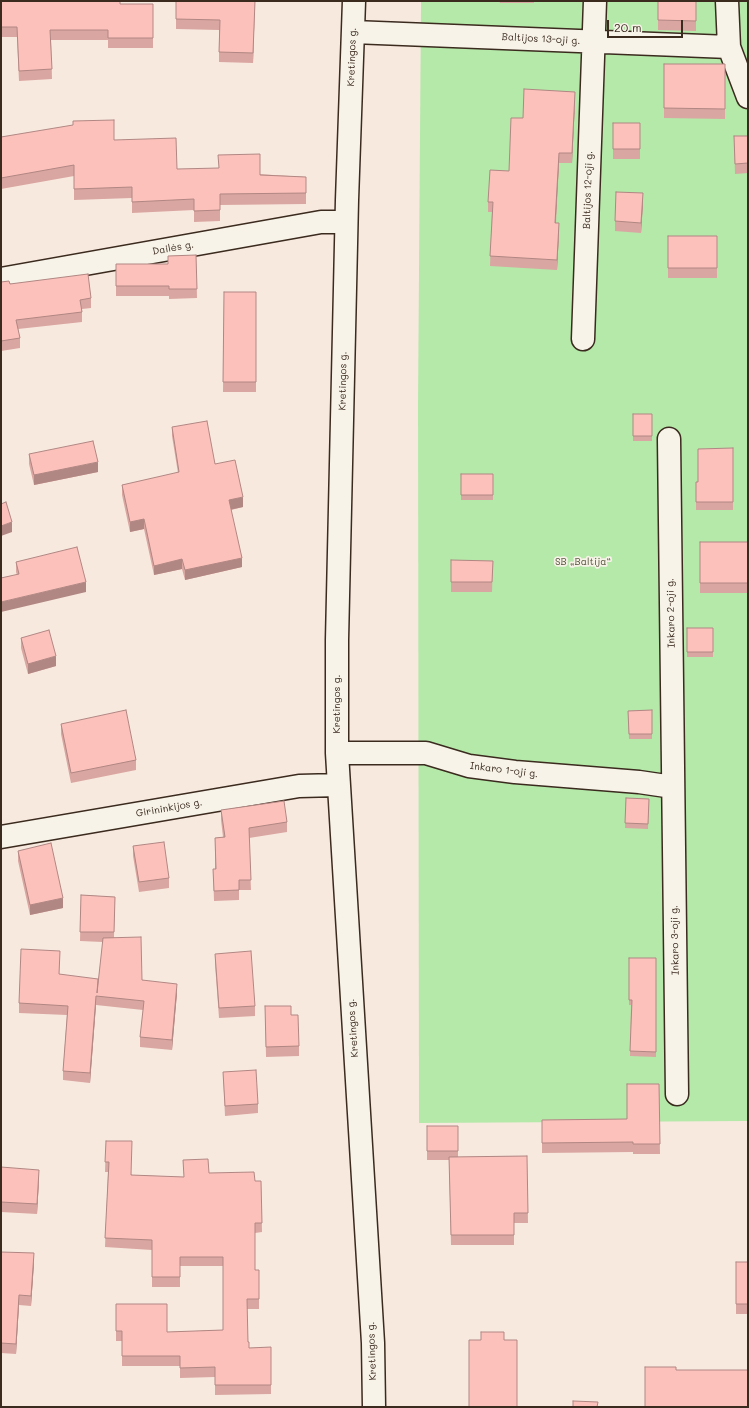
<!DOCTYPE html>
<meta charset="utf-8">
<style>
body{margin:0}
#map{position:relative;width:749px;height:1408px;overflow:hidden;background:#f8e9df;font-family:Mali,sans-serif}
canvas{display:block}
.frame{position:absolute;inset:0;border:2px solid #3b2a1e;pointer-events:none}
.scale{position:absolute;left:607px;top:20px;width:76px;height:18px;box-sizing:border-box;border:2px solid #3b2a1e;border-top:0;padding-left:5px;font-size:12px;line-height:14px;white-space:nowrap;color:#3b2a1e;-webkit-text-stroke:3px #f7f3e8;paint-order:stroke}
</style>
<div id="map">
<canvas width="749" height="1408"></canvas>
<div class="frame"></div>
<div class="scale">20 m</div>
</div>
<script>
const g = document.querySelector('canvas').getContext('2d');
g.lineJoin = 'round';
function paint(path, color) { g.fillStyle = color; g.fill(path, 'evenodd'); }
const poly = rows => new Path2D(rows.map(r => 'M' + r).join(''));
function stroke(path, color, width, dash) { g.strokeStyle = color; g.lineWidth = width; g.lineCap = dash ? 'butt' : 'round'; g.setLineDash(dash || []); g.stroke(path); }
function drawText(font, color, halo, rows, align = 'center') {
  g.font = font + ' Mali,sans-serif'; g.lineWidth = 3.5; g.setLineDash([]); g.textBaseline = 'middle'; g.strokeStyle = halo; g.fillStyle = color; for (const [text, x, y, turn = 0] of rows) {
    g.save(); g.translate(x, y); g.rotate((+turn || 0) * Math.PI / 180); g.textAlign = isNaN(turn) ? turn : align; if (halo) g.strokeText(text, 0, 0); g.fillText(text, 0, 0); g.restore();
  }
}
const green = poly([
 [421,1,748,1,748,1121,419,1123,418,404]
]);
const minor = poly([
 [354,1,347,200,337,640,337,753,369,1277,373,1343,374,1407],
 [353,32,729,47,727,1],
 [729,47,748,97],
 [1,279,321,222,346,222],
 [583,339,595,1],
 [669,439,677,1094],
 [337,753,426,753,469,766,515,772,639,782,673,787],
 [1,837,299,786,338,785]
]);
const wall = poly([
 [1,1,120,4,153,4,153,48,108,48,108,40,51,40,52,79,19,81,17,37,1,37],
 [176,1,255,1,253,63,219,62,219,30,176,29],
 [499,1,534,1,534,3,500,3],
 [658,1,696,1,696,31,658,30],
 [664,64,725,64,725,119,664,118],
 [575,102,572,163,559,163,556,223,559,233,557,270,490,266,492,212,488,212,488,202,509,171,523,118],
 [613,123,640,123,640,159,613,159],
 [734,136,748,136,748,173,735,174],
 [1,137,114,140,177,169,306,177,306,204,220,205,220,221,194,222,194,210,132,213,132,198,74,200,74,176,1,189],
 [643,203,641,233,615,231,615,221],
 [668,236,717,236,717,278,668,278],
 [196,255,197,298,169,299,169,296,116,296,116,264,168,264],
 [1,282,91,298,91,308,82,309,82,322,18,329,20,338,20,348,1,351],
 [224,292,256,292,256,392,223,392],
 [633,414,652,414,652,441,633,441],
 [172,427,215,464,243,507,231,510,242,567,185,580,182,569,154,575,144,529,130,532,122,495,122,485,178,473,172,436],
 [733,448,733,510,696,510,696,482,698,482],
 [29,454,98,472,34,485,29,464],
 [461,474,493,474,493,500,461,500],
 [700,542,748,542,748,593,700,593],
 [493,561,492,592,451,592,451,582],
 [16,562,86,592,17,575,16,572],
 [687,628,713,628,713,657,687,657],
 [21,638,56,666,28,674,21,648],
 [652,710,652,739,629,739,628,711],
 [61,724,136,760,136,770,71,783,61,734],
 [626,798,649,799,648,829,625,828],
 [221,810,287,822,287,832,249,838,251,890,239,890,239,900,214,901,213,869,215,869,215,838,223,837,221,820],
 [133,846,169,878,169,888,139,892,133,856],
 [18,851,63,908,30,915,18,861],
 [81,895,115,897,114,937,142,980,177,993,172,1050,140,1047,140,1037,143,1010,96,1005,90,1083,63,1080,63,1071,67,1015,19,1013,19,1003,60,960,59,974,98,984,103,942,80,941],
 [215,954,255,1006,255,1016,219,1018,215,964],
 [629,958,656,958,656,1057,630,1056,631,1005,629,1005],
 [265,1006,291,1015,299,1046,299,1056,266,1057],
 [223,1072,258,1104,258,1113,225,1116],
 [659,1084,660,1154,633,1154,633,1152,542,1153,542,1120,627,1119],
 [427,1126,458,1126,458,1157,527,1156,528,1223,514,1223,514,1245,451,1245,449,1160,427,1160],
 [106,1141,132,1175,184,1177,183,1160,209,1173,255,1181,261,1181,262,1232,255,1233,255,1270,259,1270,259,1309,247,1309,248,1342,249,1348,271,1347,271,1394,215,1395,215,1377,180,1378,180,1366,122,1366,122,1341,116,1341,116,1304,167,1332,223,1330,223,1266,180,1266,180,1287,152,1287,152,1250,105,1247,108,1172,105,1172],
 [1,1167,39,1180,37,1214,1,1212],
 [1,1252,34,1263,31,1306,19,1305,16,1354,1,1353],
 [736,1262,748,1262,748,1314,736,1314]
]);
const shadedWall = poly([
 [255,1,253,63,253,53],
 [575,92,575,102,572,163,572,153],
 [559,153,559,163,555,233,555,223],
 [643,193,643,203,641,233,641,223],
 [559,223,559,233,557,270,557,260],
 [98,462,98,472,34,485,34,475],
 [243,497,243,507,229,510,229,500],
 [144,519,144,529,130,532,130,522],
 [12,522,12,532,1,536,1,526],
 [242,558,242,567,185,580,185,570],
 [182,559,182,569,154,575,154,566],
 [86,582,86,592,1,612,1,602],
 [56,656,56,666,28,674,28,664],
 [63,898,63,908,30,915,30,905],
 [177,984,177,993,172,1050,172,1040],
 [96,996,96,1005,90,1083,90,1073],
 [39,1170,39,1180,37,1214,37,1204],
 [34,1253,34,1263,31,1306,31,1296],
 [19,1295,19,1305,16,1354,16,1344]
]);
const building = poly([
 [1,1,120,1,120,4,153,4,153,38,108,38,108,30,50,30,52,69,19,71,17,27,1,27,1,1],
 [176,1,255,1,253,53,219,52,220,20,176,19,176,1],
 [658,1,696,1,696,21,658,20,658,1],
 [664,64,725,64,725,109,664,108,664,64],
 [524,89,575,92,572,153,559,153,555,223,559,223,557,260,490,256,493,202,488,202,490,170,509,171,511,118,523,118,524,89],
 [114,120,114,140,176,138,177,169,219,168,218,155,260,154,260,175,306,177,306,193,220,194,220,210,194,211,194,199,132,202,132,187,74,189,74,165,1,178,1,137,73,125,73,121,114,120],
 [613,123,640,123,640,149,613,149,613,123],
 [734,136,748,136,748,163,735,164,734,136],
 [616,192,643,193,641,223,615,221,616,192],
 [668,236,717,236,717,268,668,268,668,236],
 [196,255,197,289,169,289,169,286,116,286,116,264,168,264,168,256,196,255],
 [88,274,91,298,80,300,82,312,16,320,20,338,1,341,1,282,9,281,10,284,88,274],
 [224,292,256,292,256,382,223,382,224,292],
 [633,414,652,414,652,436,633,436,633,414],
 [207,421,215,464,235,460,243,497,229,500,242,558,185,570,182,559,154,566,144,519,130,522,122,485,179,472,172,427,207,421],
 [93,441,98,462,34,475,29,454,93,441],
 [733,448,733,502,696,502,696,482,698,482,698,449,733,448],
 [461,474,493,474,493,495,461,495,461,474],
 [6,502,12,522,1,526,1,504,6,502],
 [700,542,748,542,748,583,700,583,700,542],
 [77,547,86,582,1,602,1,578,19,574,16,562,77,547],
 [451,560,493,561,492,582,451,582,451,560],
 [687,628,713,628,713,652,687,652,687,628],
 [49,630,56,656,28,664,21,638,49,630],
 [126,710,136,760,71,773,61,724,126,710],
 [652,710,652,734,629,734,628,711,652,710],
 [626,798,649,799,648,824,625,823,626,798],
 [284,801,287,822,249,828,251,880,239,880,239,890,214,891,213,869,216,869,215,838,225,837,221,810,284,801],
 [164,842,169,878,139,882,133,846,164,842],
 [51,843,63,898,30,905,18,851,51,843],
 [81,895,115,897,114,932,80,932,81,895],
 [141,937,142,980,177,984,172,1040,140,1037,144,1001,96,996,90,1073,63,1071,68,1006,19,1003,21,949,60,951,59,974,98,979,97,993,103,938,141,937],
 [251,951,255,1006,219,1008,215,954,251,951],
 [629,958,656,958,656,1052,630,1051,632,1000,629,1000,629,958],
 [265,1006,291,1006,291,1015,298,1015,299,1046,266,1047,265,1006],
 [256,1070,258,1104,225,1106,223,1072,256,1070],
 [627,1084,659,1084,660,1144,633,1144,633,1142,542,1143,542,1120,627,1119,627,1084],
 [427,1126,458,1126,458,1151,427,1151,427,1126],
 [106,1141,132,1141,131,1175,184,1177,183,1160,208,1159,209,1173,254,1172,255,1181,261,1181,262,1223,255,1223,255,1270,259,1270,259,1299,247,1299,248,1342,249,1342,249,1348,271,1347,271,1385,215,1385,215,1367,180,1368,180,1356,122,1356,122,1331,116,1331,116,1304,167,1304,167,1332,223,1330,223,1257,180,1257,180,1277,152,1277,152,1240,105,1238,109,1162,105,1162,106,1141],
 [527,1156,528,1213,514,1213,514,1235,451,1235,449,1157,527,1156],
 [1,1167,39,1170,37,1204,1,1202,1,1167],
 [1,1252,34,1253,31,1296,19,1295,16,1344,1,1343,1,1252],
 [736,1262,748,1262,748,1304,736,1304,736,1262],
 [481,1332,504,1332,504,1340,517,1340,517,1407,469,1407,469,1340,481,1340,481,1332],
 [645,1367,676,1367,676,1370,748,1370,748,1407,645,1407,645,1367],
 [573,1401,598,1402,597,1407,573,1407,573,1401]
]);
const streetNames = [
 ["Baltijos 13-oji g.",541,39,3],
 ["Kretingos g.",352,57,-88],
 ["Baltijos 12-oji g.",588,190,-88],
 ["Dailės g.",173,248,-10],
 ["Kretingos g.",343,381,-89],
 ["Inkaro 2-oji g.",671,613,-91],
 ["Kretingos g.",337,704,-90],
 ["Inkaro 1-oji g.",504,770,7],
 ["Girininkijos g.",169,808,-10],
 ["Inkaro 3-oji g.",675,940,-91],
 ["Kretingos g.",353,1028,-94],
 ["Kretingos g.",372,1351,-92]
];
const parkNames = [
 ["SB „Baltija“",583,562]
];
paint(green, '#b4e9aa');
stroke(minor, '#3b2a1e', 25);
stroke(minor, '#f7f3e8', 22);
paint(wall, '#daa6a1');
paint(shadedWall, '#b18783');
paint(building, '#fdc1bb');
stroke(building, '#b18783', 1);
drawText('10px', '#3b2a1e', '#f7f3e8', streetNames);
drawText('10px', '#53503a', '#f7f3e8', parkNames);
</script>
